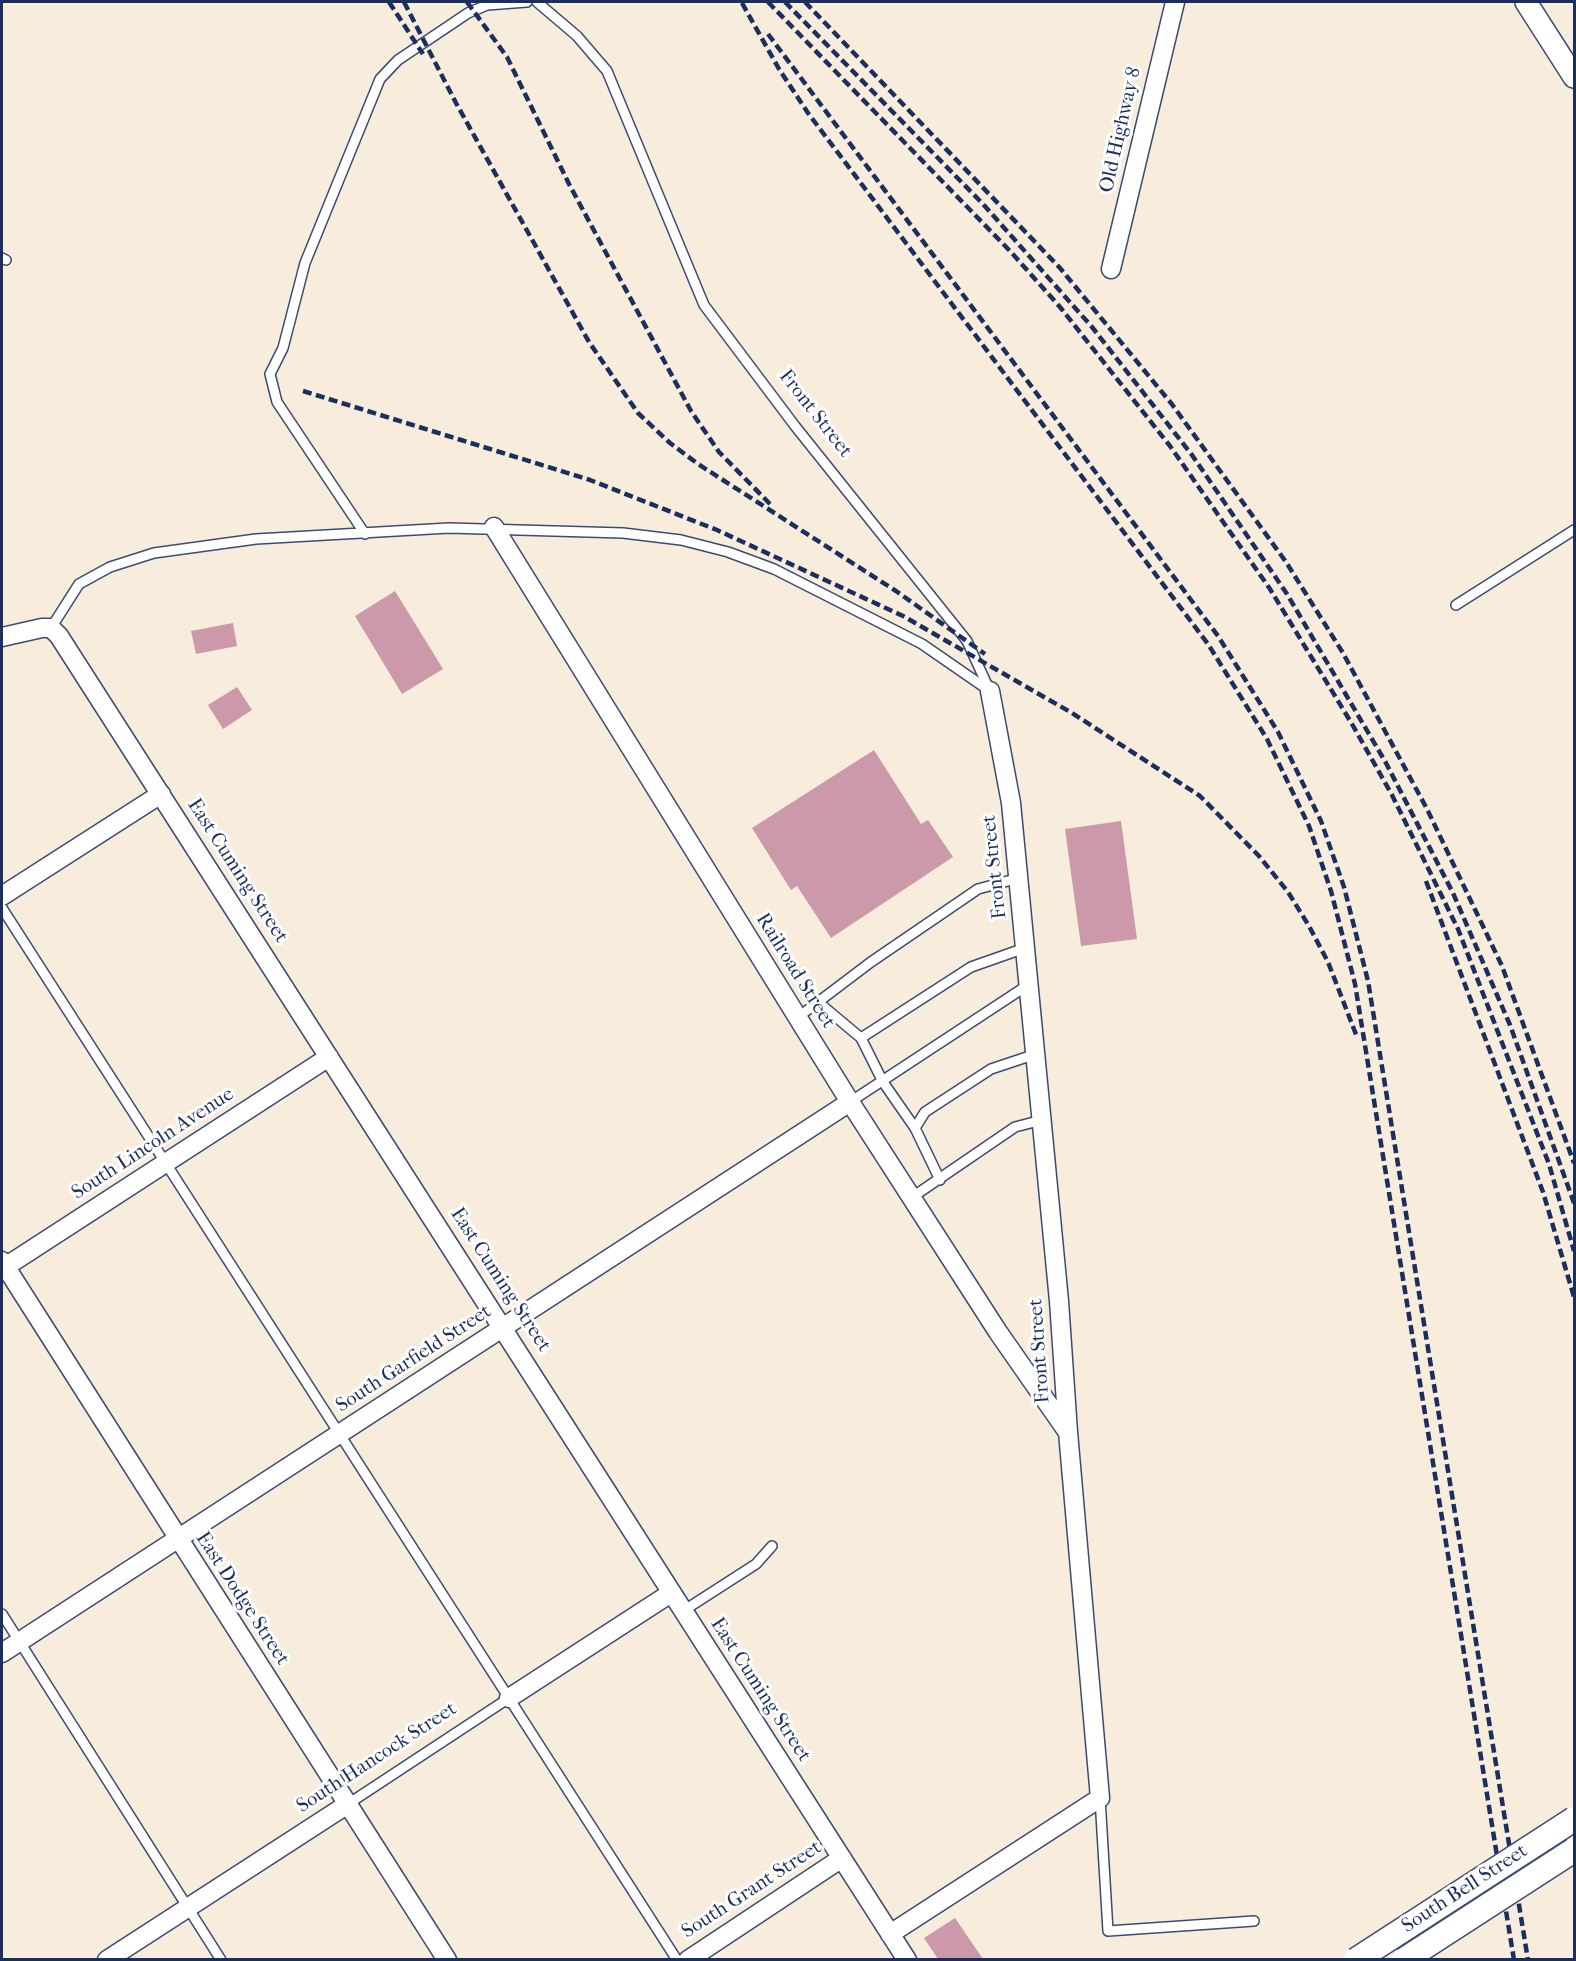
<!DOCTYPE html>
<style>
body{margin:0}
#map{position:relative;width:1576px;height:1961px;overflow:hidden;background:#f8ecdc;font-family:"IM FELL French Canon",serif}
canvas{display:block}
.frame{position:absolute;inset:0;border:3px solid #1b2f5e;pointer-events:none}
</style>
<div id="map">
<canvas width="1576" height="1961"></canvas>
<div class="frame"></div>
</div>
<script>
const g = document.querySelector('canvas').getContext('2d');
g.lineJoin = 'round';
function paint(path, color) { g.fillStyle = color; g.fill(path, 'evenodd'); }
const poly = rows => new Path2D(rows.map(r => 'M' + r).join(''));
function stroke(path, color, width, dash) { g.strokeStyle = color; g.lineWidth = width; g.lineCap = dash ? 'butt' : 'round'; g.setLineDash(dash || []); g.stroke(path); }
function drawText(font, color, halo, rows, align = 'center') {
  g.font = font + ' "IM FELL French Canon",serif'; g.lineWidth = 6; g.setLineDash([]); g.textBaseline = 'middle'; g.strokeStyle = halo; g.fillStyle = color; for (const [text, x, y, turn = 0] of rows) {
    g.save(); g.translate(x, y); g.rotate((+turn || 0) * Math.PI / 180); g.textAlign = isNaN(turn) ? turn : align; if (halo) g.strokeText(text, 0, 0); g.fillText(text, 0, 0); g.restore();
  }
}
const building = poly([
 [395,591,443,669,402,694,355,616],
 [233,623,237,646,196,654,191,631],
 [237,687,252,710,223,729,208,705],
 [874,750,921,824,928,820,953,857,831,938,797,886,791,890,752,828],
 [1121,821,1137,939,1081,946,1065,829],
 [955,1918,983,1959,938,1959,924,1938]
]);
const service = poly([
 [537,2,577,36,607,71,704,305,795,426,967,641,989,689],
 [2,258,6,260],
 [365,534,277,402,270,374,283,348,305,263,380,79,398,60,468,13,487,5,527,2],
 [1456,605,1574,530],
 [51,628,79,584,110,567,154,553,256,539,449,528,623,533,681,540,728,552,774,569,922,644,990,691],
 [2,908,677,1960],
 [818,1002,861,1038],
 [797,1018,871,962,978,889,1019,878],
 [850,1102,1028,985],
 [915,1128,883,1082,861,1038,971,967,1025,948],
 [940,1180,915,1128,925,1112,991,1069,1036,1054],
 [911,1198,1015,1127,1042,1120],
 [683,1611,756,1564,772,1546],
 [2,1614,221,1960],
 [1100,1798,1108,1931,1254,1921],
 [348,1804,509,1698]
]);
const minor = poly([
 [1111,269,1175,2],
 [494,527,850,1102,998,1332,1067,1431],
 [2,637,42,628,51,628,59,636,907,1960],
 [2,896,161,794],
 [2,1261,447,1960],
 [2,1269,329,1057],
 [2,1653,850,1102],
 [509,1698,671,1593],
 [890,1934,1100,1798,1068,1432,1059,1301,1011,803,990,691],
 [107,1960,348,1804],
 [688,1960,842,1858]
]);
const tertiary = poly([
 [1526,2,1574,77]
]);
const rail = poly([
 [389,2,423,54],
 [404,2,456,103,589,342,638,413,670,443,698,464,896,591,985,654],
 [467,2,507,57,569,184,691,411,719,452,771,505],
 [768,2,1010,251,1060,307,1170,446,1270,589,1352,724,1392,795,1458,929,1549,1164,1574,1251],
 [785,2,983,204,1092,327,1192,455,1287,594,1386,763,1453,893,1510,1025,1574,1203],
 [805,2,1060,268,1171,403,1286,562,1343,653,1427,809,1502,966,1574,1163],
 [742,3,779,69,808,113,1208,644,1267,739,1309,826,1331,891,1355,984,1514,1960],
 [768,34,1218,636,1278,732,1321,821,1344,887,1368,981,1528,1960],
 [303,391,590,480,717,530,903,616,1072,713,1200,796,1259,856,1288,892,1309,926,1328,962,1357,1037],
 [1426,881,1543,1192,1574,1297]
]);
const secondaryBridge = poly([
 [1356,1960,1574,1819],
 [1404,1960,1574,1850]
]);
const streetNames = [
 ["Old Highway 8",1121,130,-77],
 ["Front Street",815,414,52],
 ["Front Street",995,867,-96],
 ["East Cuming Street",237,871,57],
 ["Railroad Street",795,971,58],
 ["South Lincoln Avenue",153,1144,-33],
 ["East Cuming Street",500,1280,57],
 ["Front Street",1040,1351,-94],
 ["South Garfield Street",414,1359,-33],
 ["East Dodge Street",242,1599,57],
 ["East Cuming Street",760,1690,57],
 ["South Hancock Street",377,1758,-33],
 ["South Bell Street",1465,1889,-33],
 ["South Grant Street",752,1890,-33]
];
paint(building, '#cb99aa');
stroke(service, '#3c4b71', 12);
stroke(minor, '#3c4b71', 21);
stroke(tertiary, '#3c4b71', 24);
stroke(service, '#fff', 9);
stroke(minor, '#fff', 18);
stroke(tertiary, '#fff', 21);
stroke(rail, '#1b2f5e', 4.5, [9, 4.5]);
stroke(secondaryBridge, '#3c4b71', 27, []);
stroke(secondaryBridge, '#fff', 24);
drawText('20px', '#1b2f5e', '#fff', streetNames);
</script>
